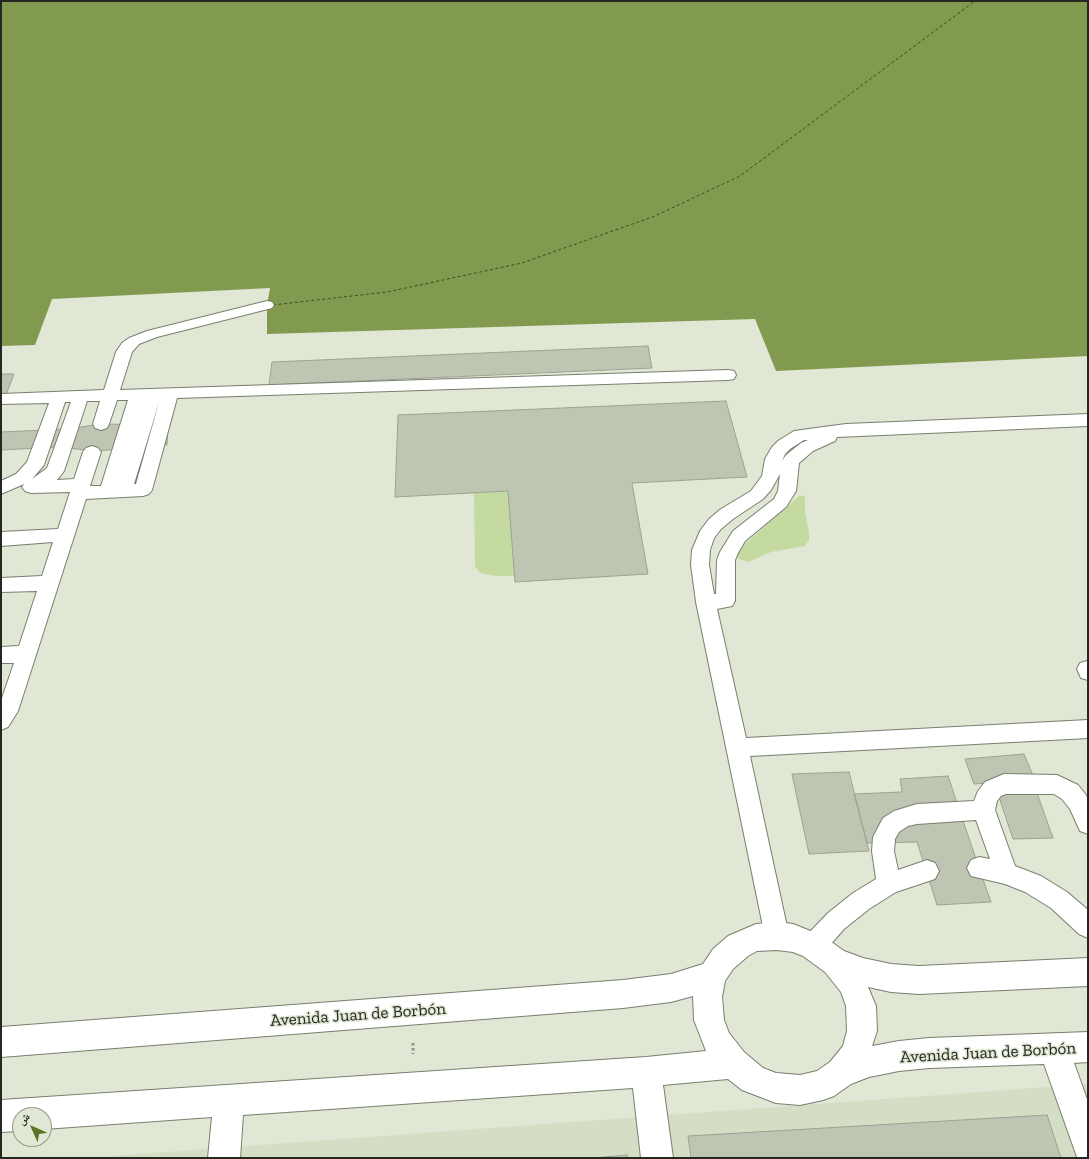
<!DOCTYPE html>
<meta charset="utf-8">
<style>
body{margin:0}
#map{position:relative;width:1089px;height:1159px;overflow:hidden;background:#e0e7d4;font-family:"Zilla Slab","Noto Naskh Arabic",serif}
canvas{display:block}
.frame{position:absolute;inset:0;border:2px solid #252821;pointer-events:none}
.north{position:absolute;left:12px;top:1107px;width:40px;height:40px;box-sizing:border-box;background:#e0e7d4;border:1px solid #959b8c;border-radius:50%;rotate:315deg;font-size:11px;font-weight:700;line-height:16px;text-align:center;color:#252821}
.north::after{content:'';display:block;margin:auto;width:14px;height:18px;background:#5c7325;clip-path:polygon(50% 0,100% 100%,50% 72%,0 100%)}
</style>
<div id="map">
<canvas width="1089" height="1159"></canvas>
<div class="frame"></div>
<div class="north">ش</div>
</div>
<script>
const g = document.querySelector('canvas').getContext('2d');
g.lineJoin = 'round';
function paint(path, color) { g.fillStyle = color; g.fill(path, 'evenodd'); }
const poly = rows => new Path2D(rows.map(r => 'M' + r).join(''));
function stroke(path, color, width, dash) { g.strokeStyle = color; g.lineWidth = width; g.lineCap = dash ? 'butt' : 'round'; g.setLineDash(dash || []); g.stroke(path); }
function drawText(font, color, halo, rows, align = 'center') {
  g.font = font + ' "Zilla Slab",serif'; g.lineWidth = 3; g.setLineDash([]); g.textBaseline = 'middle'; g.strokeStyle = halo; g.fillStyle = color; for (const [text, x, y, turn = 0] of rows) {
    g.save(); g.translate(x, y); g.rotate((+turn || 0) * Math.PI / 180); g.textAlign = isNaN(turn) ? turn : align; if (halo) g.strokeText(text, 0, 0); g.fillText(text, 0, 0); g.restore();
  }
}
const built = poly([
 [1088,1084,1088,1158,84,1158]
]);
const green = poly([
 [508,491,515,576,496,576,480,573,475,566,474,493],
 [800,495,805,497,805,512,809,532,809,540,805,546,771,552,748,562,739,559,736,554,745,544]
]);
const water = poly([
 [1,1,1088,1,1088,356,776,371,755,319,267,334,267,305,270,288,52,299,35,345,1,346]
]);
const ferry = poly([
 [273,305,387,292,522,263,655,216,740,176,975,1]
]);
const building = poly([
 [648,346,652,368,269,385,272,362,648,346],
 [1,374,14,374,6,395,1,395,1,374],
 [726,401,747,477,632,483,648,574,515,582,508,491,395,497,398,415,726,401],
 [101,424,168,425,167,445,96,451,58,447,67,429,101,424],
 [67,429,58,447,1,450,1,432,67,429],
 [1024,754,1035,780,974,784,965,759,1024,754],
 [849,772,869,851,809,854,792,774,849,772],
 [948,776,979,868,991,902,937,905,917,842,867,843,854,794,902,792,900,779,948,776],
 [1036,790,1053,838,1013,839,997,791,1036,790],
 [1047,1115,1061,1158,691,1158,688,1136,1047,1115],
 [627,1155,628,1158,593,1158,627,1155]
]);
const path = poly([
 [413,1043,413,1054]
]);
const service = poly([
 [267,301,272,302,274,305,272,308,157,337,139,344,132,352,120,390,728,370,734,371,736,375,734,379,728,380,177,398,152,490,149,494,143,496,86,499,18,711,8,727,1,730,1,701,14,663,1,663,1,647,19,646,37,591,1,592,1,578,42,576,53,542,1,546,1,532,58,529,70,492,31,493,25,491,22,487,24,484,1,494,1,481,16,474,27,462,49,403,1,404,1,394,104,390,116,352,122,343,129,338,147,331,267,301],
 [160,399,136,484,134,484,160,399],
 [117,400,128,400,101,486,90,486,101,452,98,448,92,446,86,448,83,452,74,479,57,480,64,471,87,401,100,401,93,424,95,428,101,430,107,428,109,424,117,400],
 [65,402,71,402,47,468,32,479,44,465,65,402],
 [1088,414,1088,426,837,437,835,441,813,451,799,463,796,491,786,507,745,541,738,553,735,560,735,601,732,606,717,609,746,738,1088,720,1088,738,750,756,789,936,786,944,777,948,768,944,765,936,696,602,691,565,692,550,700,531,709,519,721,509,751,491,762,476,765,459,772,447,778,441,794,431,846,424,1088,414],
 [804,440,808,440,801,443,786,455,782,461,785,454,790,449,804,440],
 [780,474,778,491,774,499,733,531,720,552,717,560,716,594,714,594,709,565,710,550,714,538,721,529,733,519,763,499,771,490,780,474],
 [1087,661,1088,661,1088,680,1081,678,1077,669,1080,663,1087,661],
 [1004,774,1057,775,1078,785,1086,795,1088,800,1088,834,1080,831,1070,809,1062,799,1054,794,1006,794,1001,796,997,801,995,810,1015,866,1041,876,1067,892,1088,910,1088,938,1079,934,1051,908,1025,892,1005,884,971,876,967,868,971,860,979,857,990,859,976,820,917,824,908,826,899,832,895,839,894,851,898,870,927,860,935,863,939,871,935,879,896,892,869,909,844,929,822,954,813,958,804,954,801,946,804,938,828,913,853,893,876,879,872,851,873,837,883,818,894,811,917,804,974,801,978,791,985,782,1004,774]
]);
const minor = poly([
 [777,922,793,924,823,936,844,951,863,958,891,964,919,966,1088,958,1088,986,919,994,891,992,868,987,876,1006,877,1031,872,1046,899,1041,929,1038,1088,1032,1088,1062,1074,1063,1088,1102,1088,1158,1077,1157,1044,1064,929,1068,899,1071,869,1077,851,1084,834,1096,823,1100,800,1105,776,1103,742,1090,728,1079,663,1085,673,1158,641,1158,633,1088,243,1115,240,1158,208,1158,212,1117,44,1129,44,1115,20,1115,20,1131,1,1132,1,1100,646,1057,706,1051,694,1020,693,996,671,1002,623,1008,1,1057,1,1027,623,980,671,974,703,964,713,949,728,936,756,924,777,922],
 [777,950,793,952,803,956,825,972,841,992,846,1006,847,1031,843,1046,830,1062,817,1071,800,1075,776,1073,763,1068,744,1052,729,1033,724,1020,722,997,725,981,733,969,748,956,757,951,777,950]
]);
const nearStreetnames = [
 ["Avenida Juan de Borbón",358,1015,-4],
 ["Avenida Juan de Borbón",988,1053,-3]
];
paint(built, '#d4dec4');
paint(green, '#c5daa0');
paint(water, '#819a4f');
stroke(ferry, '#3d4e17', 1, [3, 2.5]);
paint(building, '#bec6b3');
stroke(building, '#9ba291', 1);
stroke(service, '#787f6e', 2);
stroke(minor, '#787f6e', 2);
stroke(path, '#8d9284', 3, [2.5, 2.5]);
paint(service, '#fff');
paint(minor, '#fff');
drawText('17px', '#252821', '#e0e7d4', nearStreetnames);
</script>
